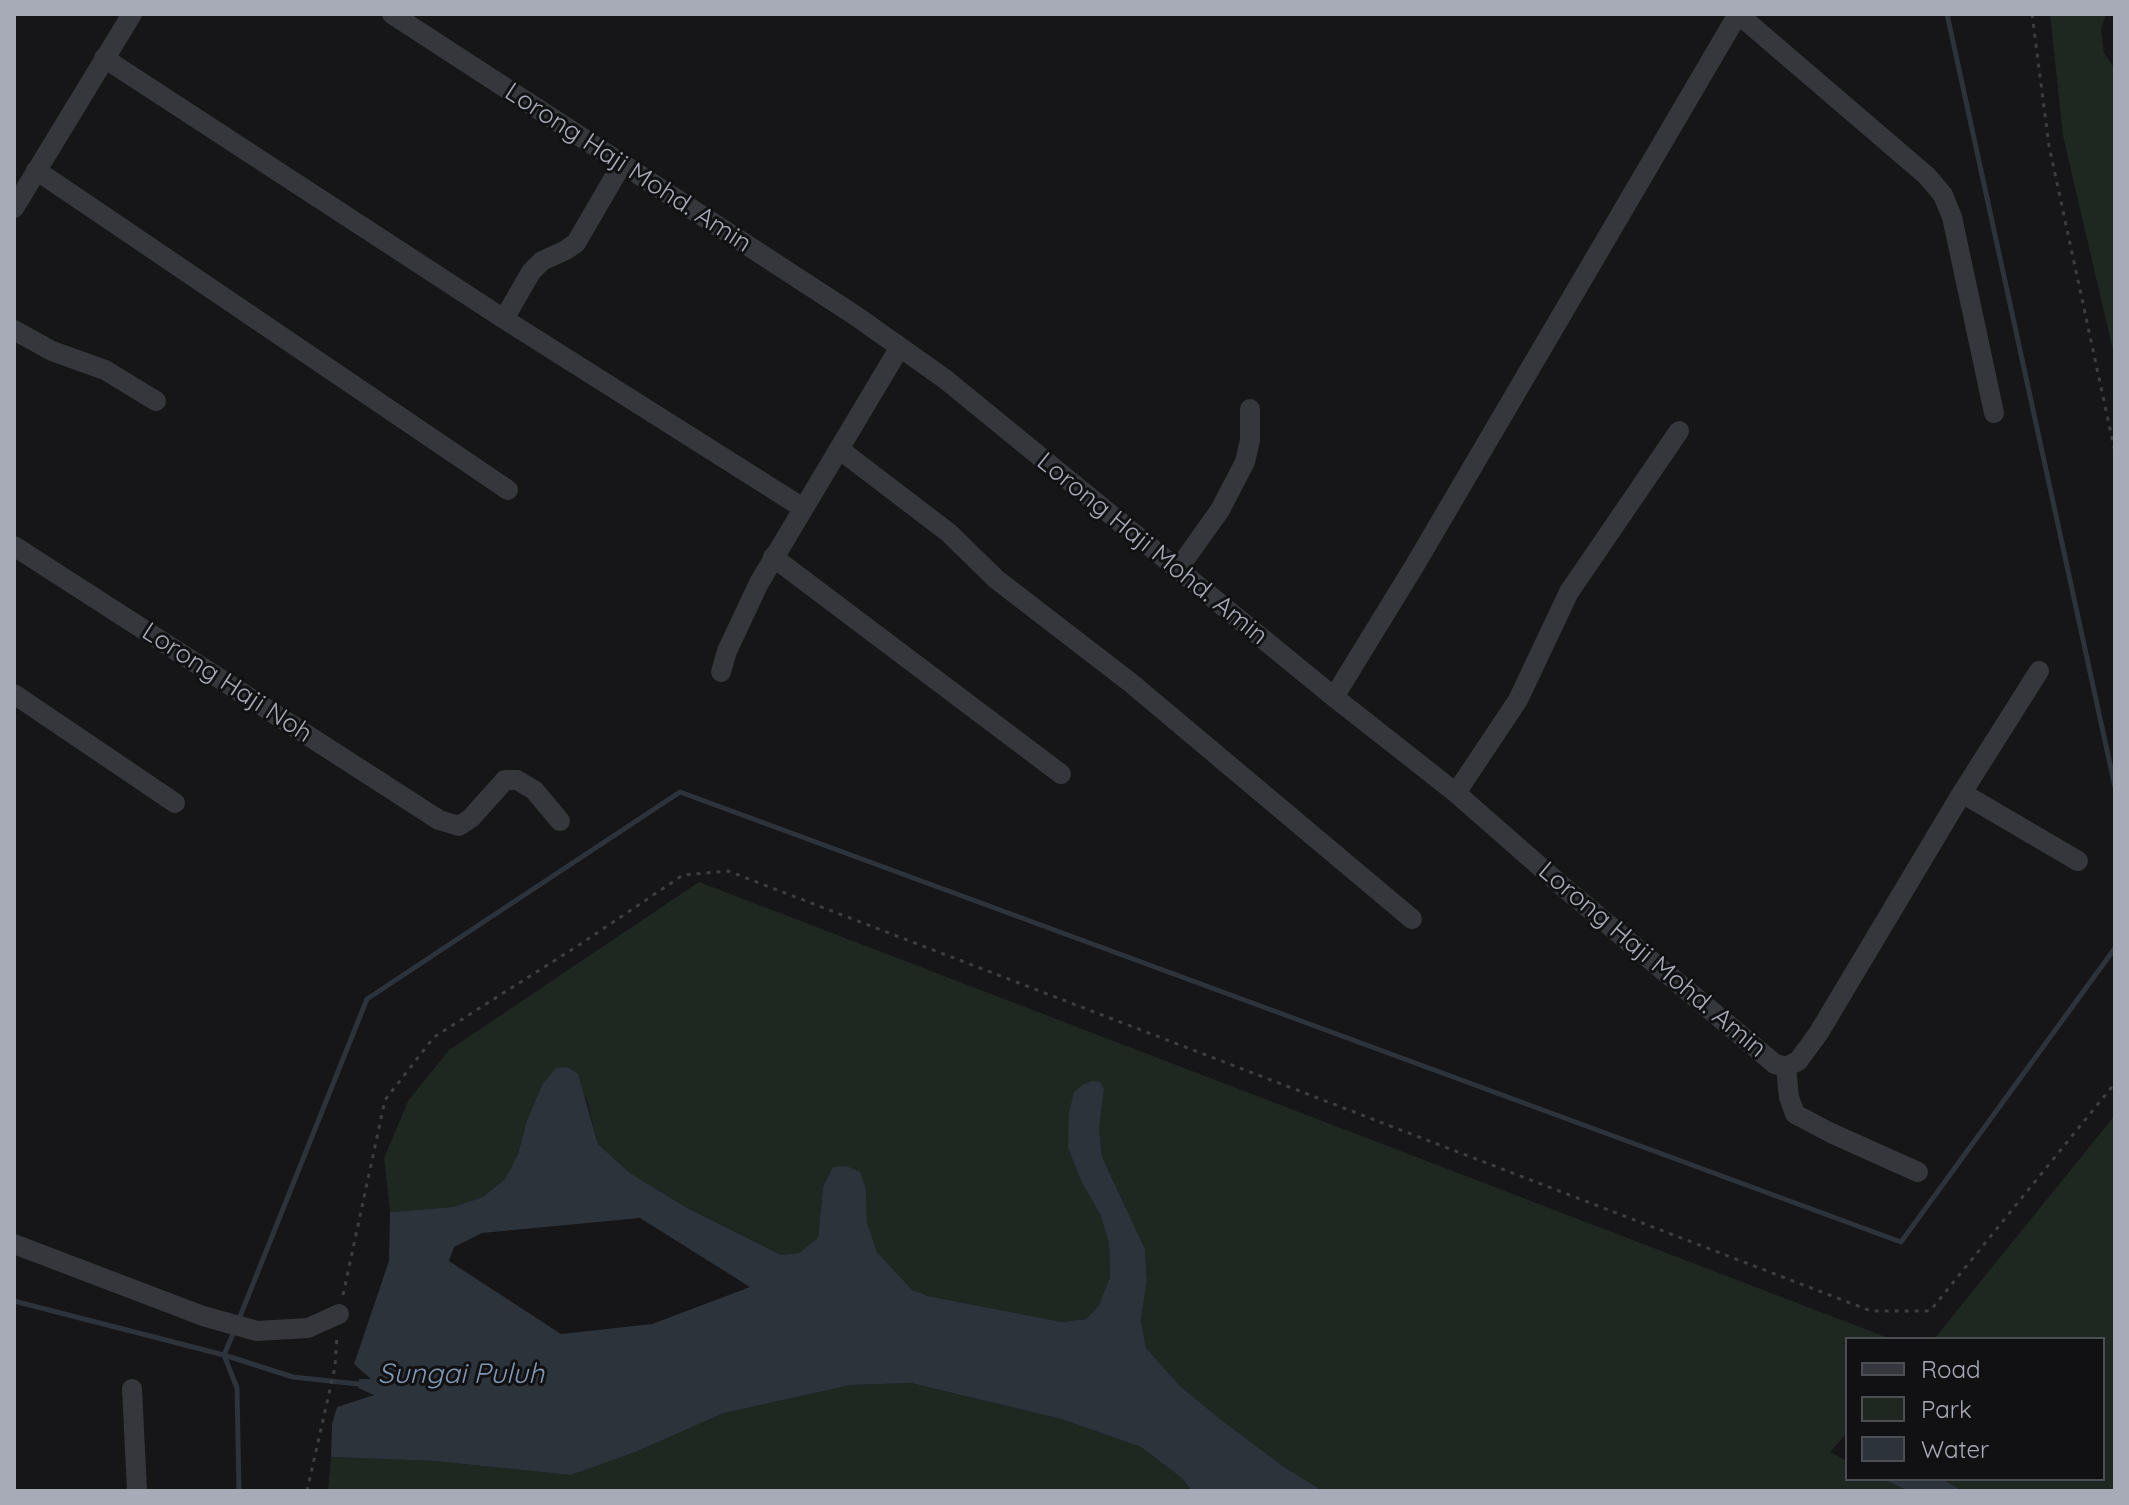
<!DOCTYPE html>
<style>
body{margin:0}
#map{position:relative;width:2129px;height:1505px;overflow:hidden;background:#161517;font-family:Quicksand,sans-serif}
canvas{display:block}
.frame{position:absolute;inset:0;border:16px solid #a7abb7;pointer-events:none}
.legend{position:absolute;left:1845px;top:1337px;width:260px;height:144px;box-sizing:border-box;background:#111012;border:2px solid #4d4e54;margin:0;padding:10px 14px;list-style:none;font-size:24px;color:#a7abb7}
.legend li{display:flex;align-items:center;gap:16px;height:40px}
.legend b{width:40px;border:2px solid #4d4e54}
</style>
<div id="map">
<canvas width="2129" height="1505"></canvas>
<div class="frame"></div>
<ul class="legend">
<li><b style="height:10px;background:#36373c"></b>Road</li>
<li><b style="height:22px;background:#1f2721"></b>Park</li>
<li><b style="height:22px;background:#2c333b"></b>Water</li>
</ul>
</div>
<script>
const g = document.querySelector('canvas').getContext('2d');
g.lineJoin = 'round';
function paint(path, color) { g.fillStyle = color; g.fill(path, 'evenodd'); }
const poly = rows => new Path2D(rows.map(r => 'M' + r).join(''));
function stroke(path, color, width, dash) { g.strokeStyle = color; g.lineWidth = width; g.lineCap = dash ? 'butt' : 'round'; g.setLineDash(dash || []); g.stroke(path); }
function drawText(font, color, halo, rows, align = 'center') {
  g.font = font + ' Quicksand,sans-serif'; g.lineWidth = 6; g.setLineDash([]); g.textBaseline = 'middle'; g.strokeStyle = halo; g.fillStyle = color; for (const [text, x, y, turn = 0] of rows) {
    g.save(); g.translate(x, y); g.rotate((+turn || 0) * Math.PI / 180); g.textAlign = isNaN(turn) ? turn : align; if (halo) g.strokeText(text, 0, 0); g.fillText(text, 0, 0); g.restore();
  }
}
const green = poly([
 [2050,14,2106,14,2101,29,2104,53,2115,69,2115,359,2063,136],
 [699,882,1891,1339,1847,1339,1847,1433,1830,1452,1847,1461,1847,1479,1883,1479,1908,1491,1323,1491,1284,1467,1221,1421,1180,1386,1146,1348,1141,1320,1147,1280,1145,1249,1102,1157,1099,1129,1104,1089,1068,1148,1081,1181,1100,1214,1109,1243,1110,1277,1099,1305,1086,1319,1062,1322,928,1296,912,1291,877,1252,867,1222,866,1189,846,1166,833,1168,823,1187,818,1238,799,1253,781,1255,689,1209,630,1173,598,1144,586,1097,542,1085,527,1120,518,1154,505,1179,483,1197,453,1207,390,1212,384,1158,408,1101,449,1050],
 [2115,1115,2115,1491,1963,1491,1942,1479,2103,1479,2103,1339,1934,1339],
 [911,1383,1061,1419,1141,1447,1183,1479,1192,1491,328,1491,331,1457,434,1461,571,1475,633,1453,724,1413,851,1385]
]);
const water = poly([
 [567,1067,578,1074,598,1144,630,1173,689,1209,781,1255,799,1253,818,1238,823,1187,833,1167,846,1166,860,1172,866,1189,867,1222,877,1252,912,1290,928,1296,1062,1322,1086,1319,1099,1305,1110,1277,1109,1243,1100,1214,1081,1181,1068,1148,1069,1113,1074,1092,1083,1085,1092,1081,1100,1082,1104,1089,1099,1129,1102,1157,1145,1249,1147,1280,1141,1320,1146,1348,1180,1386,1221,1420,1284,1467,1323,1491,1192,1491,1183,1479,1141,1447,1061,1419,911,1383,851,1385,724,1413,633,1453,571,1475,434,1461,331,1457,332,1424,337,1407,374,1395,358,1388,359,1379,371,1379,354,1364,389,1261,390,1212,453,1207,483,1197,505,1179,518,1154,527,1120,542,1085,556,1068],
 [640,1218,750,1287,652,1324,561,1334,449,1261,454,1247,482,1233],
 [1883,1479,1942,1479,1963,1491,1908,1491]
]);
const stream = poly([
 [1947,14,2115,787],
 [14,1301,224,1355,293,1377,358,1384],
 [239,1319,367,999,680,792,1901,1242,2115,948],
 [235,1329,224,1355,237,1388,239,1491]
]);
const path = poly([
 [2032,14,2049,146,2115,452],
 [343,1295,385,1100,434,1037,579,945,683,875,728,871,1871,1311,1930,1311,2115,1083],
 [307,1491,335,1367,337,1334]
]);
const minor = poly([
 [392,14,856,316,945,379,1334,697,1456,793,1561,885,1775,1064,1786,1067,1798,1061,1818,1034,1962,793,2039,671],
 [104,58,504,319,803,508],
 [36,170,508,490],
 [14,208,132,14],
 [504,319,531,272,542,261,566,250,576,243,622,164],
 [14,330,52,351,105,370,156,401],
 [839,449,949,533,996,579,1131,683,1412,919],
 [14,546,439,820,459,826,471,818,505,780,517,780,534,790,560,821],
 [773,557,1061,774],
 [1178,569,1220,510,1245,462,1250,440,1250,409],
 [721,672,727,651,759,583,900,347],
 [14,694,175,803],
 [1334,697,1415,565,1738,14,1927,176,1943,195,1952,217,1994,413],
 [1456,793,1518,700,1569,592,1679,431],
 [1962,793,2078,861],
 [1786,1067,1789,1097,1795,1114,1831,1133,1918,1172],
 [14,1244,203,1316,257,1331,308,1328,339,1314],
 [132,1389,137,1491]
]);
const streetNames = [
 ["Lorong Haji Mohd. Amin",628,168,33],
 ["Lorong Haji Mohd. Amin",1152,549,39],
 ["Lorong Haji Noh",227,683,33],
 ["Lorong Haji Mohd. Amin",1652,960,40]
];
const waterNames = [
 ["Sungai Puluh",461,1375]
];
paint(green, '#1f2721');
paint(water, '#2c333b');
stroke(stream, '#2c333b', 5);
stroke(path, '#3c3e43', 3, [4, 6]);
stroke(minor, '#36373c', 20);
drawText('26px', '#a7abb7', '#111012', streetNames);
drawText('italic 28px', '#7f97b2', '#111012', waterNames);
</script>
